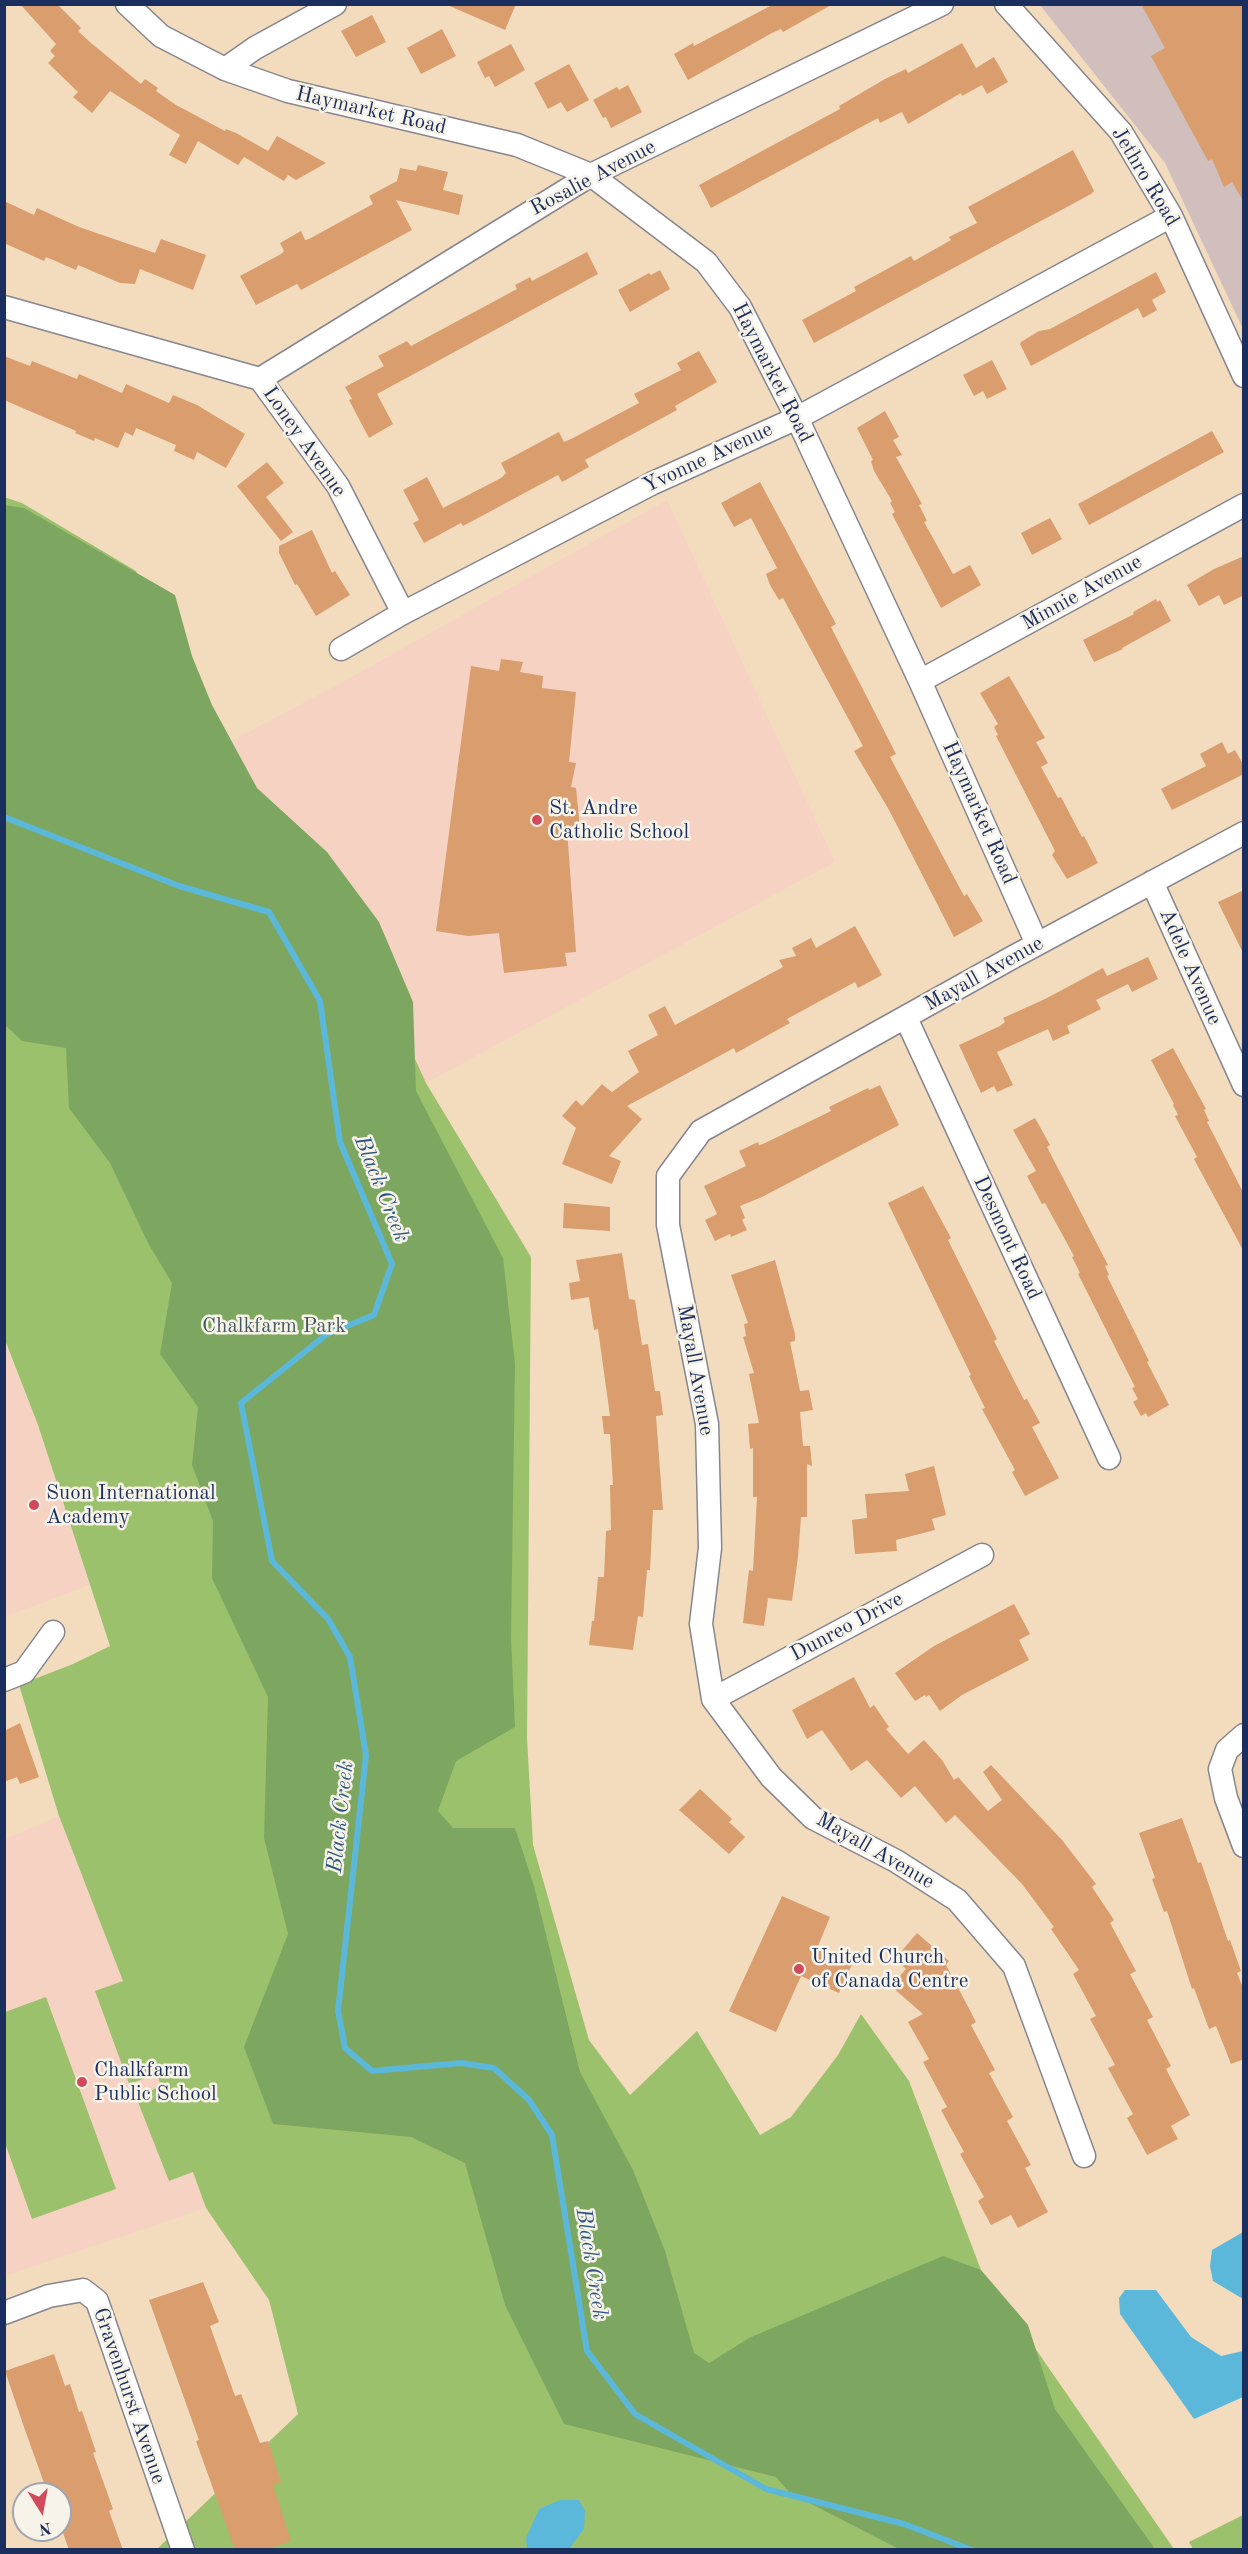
<!DOCTYPE html>
<style>
body{margin:0}
#map{position:relative;width:1248px;height:2554px;overflow:hidden;background:#f3dcbe;font-family:"Old Standard TT",serif}
canvas{display:block}
.frame{position:absolute;inset:0;border:6px solid #1b2f5e;pointer-events:none}
.north{position:absolute;left:12px;top:2482px;width:60px;height:60px;box-sizing:border-box;background:#f7f3e8;border:2px solid #9fa5b1;border-radius:50%;rotate:169deg;font-size:16px;font-weight:700;line-height:24px;text-align:center;color:#1b2f5e}
.north::after{content:'';display:block;margin:auto;width:21px;height:27px;background:#d1495b;clip-path:polygon(50% 0,100% 100%,50% 72%,0 100%)}
</style>
<div id="map">
<canvas width="1248" height="2554"></canvas>
<div class="frame"></div>
<div class="north">N</div>
</div>
<script>
const g = document.querySelector('canvas').getContext('2d');
g.lineJoin = 'round';
function paint(path, color) { g.fillStyle = color; g.fill(path, 'evenodd'); }
const poly = rows => new Path2D(rows.map(r => 'M' + r).join(''));
function stroke(path, color, width, dash) { g.strokeStyle = color; g.lineWidth = width; g.lineCap = dash ? 'butt' : 'round'; g.setLineDash(dash || []); g.stroke(path); }
function drawText(font, color, halo, rows, align = 'center') {
  g.font = font + ' "Old Standard TT",serif'; g.lineWidth = 5; g.setLineDash([]); g.textBaseline = 'middle'; g.strokeStyle = halo; g.fillStyle = color; for (const [text, x, y, turn = 0] of rows) {
    g.save(); g.translate(x, y); g.rotate((+turn || 0) * Math.PI / 180); g.textAlign = isNaN(turn) ? turn : align; if (halo) g.strokeText(text, 0, 0); g.fillText(text, 0, 0); g.restore();
  }
}
const built = poly([
 [667,500,835,862,426,1083,340,896,205,755,339,684],
 [4,1340,38,1425,90,1585,5,1617],
 [59,1816,114,1956,206,2208,5,2276,5,1839]
]);
const industrial = poly([
 [1040,5,1243,5,1243,329,1165,163]
]);
const green = poly([
 [4,497,22,503,136,571,205,755,340,896,426,1083,531,1257,527,1738,533,1845,589,2040,630,2095,697,2031,760,2135,791,2117,838,2055,861,2014,909,2081,981,2270,1174,2549,157,2549,298,2414,269,2300,206,2208,193,2172,169,2181,136,2097,161,2086,157,2074,129,2084,95,1991,123,1981,59,1816,19,1685,73,1664,110,1646,38,1425,5,1340],
 [46,1997,116,2189,32,2219,5,2143,5,2012],
 [1243,2515,1243,2549,1193,2549,1189,2542]
]);
const forest = poly([
 [4,505,24,508,175,595,192,656,212,705,257,788,327,852,379,922,413,1002,416,1091,503,1258,515,1364,511,1637,515,1727,456,1761,438,1811,453,1828,515,1828,534,1886,580,2072,633,2170,665,2251,694,2353,709,2363,749,2338,943,2256,981,2270,1028,2325,1055,2409,1155,2549,899,2549,790,2493,776,2477,564,2424,505,2305,465,2163,411,2137,273,2124,244,2047,288,1934,264,1838,268,1697,212,1578,213,1521,192,1465,198,1407,160,1354,172,1283,148,1243,110,1163,69,1108,66,1048,22,1041,5,1025]
]);
const water = poly([
 [1243,2232,1244,2299,1243,2299,1213,2281,1210,2266,1212,2250],
 [1125,2290,1156,2290,1191,2337,1221,2356,1243,2351,1243,2397,1194,2419,1120,2314,1119,2298],
 [560,2500,579,2500,585,2511,584,2529,569,2549,527,2549,526,2538,539,2509]
]);
const stream = poly([
 [4,817,179,886,269,912,320,1001,340,1142,392,1264,374,1315,327,1334,241,1403,272,1561,328,1619,350,1657,366,1755,338,2011,345,2048,372,2071,461,2063,494,2068,529,2100,552,2135,587,2351,635,2414,766,2489,904,2524,972,2550]
]);
const building = poly([
 [20,4,57,4,81,28,78,31,91,43,141,84,145,79,158,88,156,91,176,105,225,131,226,129,236,133,268,151,277,136,326,163,296,180,288,175,284,181,244,157,238,165,198,141,186,164,169,155,180,135,110,91,92,113,73,97,78,92,48,63,55,56,50,51,56,44],
 [445,4,516,4,505,30],
 [774,4,833,4,783,32,781,29,772,33,688,80,674,54,693,43,694,46],
 [1141,4,1244,4,1244,202,1232,182,1224,187,1212,159,1208,161,1151,56,1165,48],
 [372,15,386,42,356,57,341,31],
 [442,29,456,56,421,74,407,48],
 [962,43,976,68,994,57,1008,82,987,94,982,85,962,96,961,93,908,124,902,112,880,123,878,118,711,208,699,185,840,109,839,106,885,79,906,69,908,73],
 [511,44,525,70,495,87,489,76,485,78,477,62],
 [569,64,589,100,567,112,561,102,548,109,534,83],
 [628,85,642,112,611,128,606,117,603,118,593,100,617,87,619,90],
 [1073,150,1094,191,1091,194,814,343,802,320,856,291,854,287,911,256,914,261,951,240,949,237,977,223,968,207],
 [418,165,448,172,443,190,463,195,459,215,396,200,412,230,301,290,297,284,256,305,240,276,281,254,284,251,280,243,301,231,305,240,309,239,373,204,369,196,397,181,400,168,416,171],
 [4,201,34,215,37,208,79,227,155,253,161,239,206,255,193,290,140,269,135,284,120,283,78,265,76,270,46,257,44,261,4,243],
 [587,252,598,274,377,394,393,424,369,438,349,400,352,399,345,387,384,366,378,356,407,341,411,346,517,289,515,285,530,277,532,281],
 [660,270,670,289,630,312,618,290,649,273,651,275],
 [1156,272,1166,292,1152,300,1157,310,1143,318,1138,308,1031,366,1020,344,1021,342,1039,331,1050,329],
 [699,351,717,382,675,406,677,410,585,460,589,467,562,482,558,475,463,526,461,523,424,543,413,523,419,520,403,490,427,477,443,508,501,478,506,473,501,463,559,432,564,442,573,438,639,403,634,394,681,370,677,363],
 [4,356,30,366,32,361,77,379,79,374,122,393,126,384,169,403,173,395,197,405,245,434,226,468,197,452,194,460,174,451,176,445,136,428,133,436,125,432,118,448,95,438,94,441,75,433,76,431,4,400],
 [992,360,1007,389,987,399,983,391,974,396,963,375],
 [885,411,899,437,893,440,902,455,896,457,922,504,919,505,927,521,924,522,953,574,970,565,981,585,941,608,892,514,895,512,890,503,892,501,874,471,871,461,873,460,857,428],
 [1212,431,1224,452,1089,525,1078,504],
 [267,462,284,483,266,497,293,532,281,541,237,486],
 [760,482,836,624,831,627,896,754,890,757,964,896,967,894,983,921,954,937,889,810,854,751,863,746,783,598,779,600,770,585,766,574,777,568,751,518,734,527,721,503],
 [1050,518,1062,539,1032,555,1021,533],
 [312,530,332,573,335,571,350,595,316,616,297,584,295,585,279,553,279,546],
 [1244,556,1244,595,1224,605,1219,595,1199,606,1187,585,1214,569],
 [1156,599,1157,602,1160,600,1171,621,1122,648,1123,649,1094,662,1083,640,1134,614,1133,612],
 [501,659,523,662,520,672,543,676,542,688,576,692,569,762,576,763,571,787,576,788,580,828,567,830,576,952,565,953,567,966,504,973,499,933,468,936,436,931,471,666,499,671],
 [1009,676,1045,738,1036,742,1048,763,1041,767,1058,798,1061,797,1082,837,1084,836,1098,863,1067,879,1052,855,1055,851,996,736,998,735,994,727,998,724,980,693],
 [1222,742,1228,754,1235,750,1244,766,1244,774,1172,810,1161,789,1206,766,1200,754],
 [1244,890,1244,955,1218,902],
 [855,926,882,975,858,988,855,982,787,1019,790,1023,736,1053,734,1048,627,1106,642,1119,609,1156,621,1161,612,1184,562,1164,576,1128,562,1116,576,1100,582,1106,602,1084,612,1092,639,1072,628,1051,658,1035,648,1015,665,1006,675,1025,783,967,779,960,796,956,792,948,811,938,816,948],
 [1148,957,1158,979,1132,992,1128,984,1096,1000,1101,1009,1067,1026,1070,1033,1053,1041,1048,1029,997,1052,1013,1085,997,1092,994,1086,981,1093,959,1045,1000,1026,1005,1022,1003,1018,1045,999,1103,968,1107,976],
 [1173,1048,1206,1109,1204,1110,1209,1121,1207,1122,1244,1194,1244,1252,1194,1159,1197,1157,1175,1116,1178,1115,1173,1105,1174,1104,1151,1060],
 [880,1085,899,1125,762,1197,740,1206,745,1218,742,1220,747,1230,731,1237,730,1234,715,1241,705,1220,717,1214,704,1186,746,1166,739,1151,758,1142,759,1145,763,1144,831,1111,829,1107,868,1088,869,1090],
 [1035,1118,1050,1145,1047,1147,1108,1265,1105,1266,1109,1275,1107,1276,1149,1361,1147,1362,1169,1405,1148,1417,1146,1413,1141,1416,1133,1402,1138,1399,1132,1388,1135,1387,1078,1274,1080,1273,1072,1257,1074,1256,1045,1203,1042,1204,1027,1176,1036,1171,1013,1130],
 [923,1186,951,1238,948,1240,997,1339,994,1341,1024,1400,1027,1399,1040,1423,1032,1427,1059,1478,1025,1496,1012,1472,1015,1470,982,1409,985,1408,969,1376,971,1375,888,1203],
 [564,1203,610,1207,610,1231,563,1228],
 [622,1253,629,1299,635,1300,642,1345,648,1344,655,1391,660,1391,663,1415,656,1416,663,1510,653,1510,650,1570,647,1570,643,1617,638,1616,633,1650,589,1645,592,1621,594,1621,598,1577,604,1577,606,1531,611,1530,610,1485,613,1485,610,1434,604,1434,602,1416,610,1416,598,1329,594,1330,589,1297,571,1300,569,1283,580,1281,576,1260],
 [775,1260,795,1334,795,1341,790,1342,800,1391,809,1390,813,1410,800,1412,803,1446,810,1446,812,1466,807,1464,807,1517,801,1517,798,1557,792,1601,768,1598,764,1626,743,1623,749,1570,753,1571,757,1497,753,1497,753,1448,750,1449,748,1424,759,1423,749,1374,754,1373,743,1337,746,1336,744,1324,748,1323,731,1275],
 [934,1466,946,1515,932,1519,935,1530,896,1540,897,1551,855,1554,852,1520,867,1518,865,1494,909,1491,905,1474],
 [1014,1604,1030,1634,1019,1640,1029,1660,962,1695,940,1711,929,1695,926,1697,925,1695,915,1701,895,1673,934,1646],
 [854,1677,870,1708,874,1705,889,1727,886,1729,908,1754,924,1740,942,1760,954,1780,958,1777,988,1811,1002,1800,983,1772,991,1765,1062,1840,1096,1884,1092,1887,1114,1920,1110,1923,1136,1971,1130,1974,1153,2017,1147,2020,1171,2066,1166,2069,1190,2115,1171,2126,1178,2139,1147,2155,1127,2118,1133,2114,1108,2068,1115,2065,1090,2019,1096,2016,1073,1974,1079,1970,1051,1929,1054,1927,1022,1884,955,1815,946,1823,915,1786,901,1798,867,1760,851,1771,822,1730,807,1739,792,1710],
 [20,1723,39,1777,20,1784,17,1777,4,1782,4,1731],
 [700,1789,732,1819,729,1822,745,1837,729,1854,679,1810],
 [1182,1818,1198,1863,1201,1862,1228,1941,1230,1940,1241,1971,1237,1973,1244,1990,1244,2059,1231,2064,1216,2026,1209,2029,1194,1988,1192,1989,1167,1911,1164,1912,1152,1879,1155,1878,1139,1833],
 [782,1896,830,1917,818,1946,853,1962,839,1993,801,1976,776,2032,729,2011],
 [917,1933,949,1961,946,1965,976,2022,971,2025,995,2070,989,2073,1013,2117,1007,2121,1031,2165,1025,2168,1048,2212,1018,2228,1011,2215,991,2225,978,2201,984,2197,960,2154,964,2152,941,2110,947,2107,923,2062,929,2059,908,2022,923,2014,891,1986,906,1969,895,1959],
 [203,2282,219,2322,210,2326,235,2396,241,2394,260,2443,268,2441,281,2482,273,2485,291,2541,266,2550,235,2550,196,2441,199,2440,149,2300],
 [54,2354,65,2386,70,2384,79,2412,82,2411,96,2452,93,2453,113,2509,109,2511,123,2550,69,2550,60,2524,60,2494,48,2494,25,2430,5,2371]
]);
const street = poly([
 [127,4,161,36,225,69,288,91,517,145,591,175,706,262,740,307,797,418,920,681,1037,944],
 [1006,4,1121,132,1171,216,1244,376],
 [225,69,255,48,335,4],
 [4,307,260,379,338,486,403,613],
 [260,379,591,175,942,4],
 [341,649,403,613,653,483,797,418,1171,216],
 [920,681,1244,505],
 [1152,882,1244,1085],
 [906,1018,1109,1458],
 [4,1680,24,1672,53,1632],
 [713,1699,982,1555],
 [1244,1735,1227,1750,1220,1769,1226,1798,1244,1846],
 [1084,2156,1014,1966,957,1900,896,1861,813,1818,771,1777,713,1699,701,1624,710,1548,707,1424,668,1225,668,1176,701,1131,1015,956,1244,833],
 [4,2313,49,2296,83,2290,97,2301,183,2550]
]);
const markers = [
 [537,820,6,"#d1495b"],
 [34,1505,6,"#d1495b"],
 [799,1969,6,"#d1495b"],
 [82,2082,6,"#d1495b"]
];
const streetNames = [
 ["Haymarket Road",371,111,13],
 ["Jethro Road",1145,177,59],
 ["Rosalie Avenue",593,178,-28],
 ["Haymarket Road",772,373,63],
 ["Loney Avenue",304,442,55],
 ["Yvonne Avenue",708,458,-25],
 ["Minnie Avenue",1082,593,-29],
 ["Haymarket Road",979,813,66],
 ["Adele Avenue",1190,967,66],
 ["Mayall Avenue",984,974,-29],
 ["Desmont Road",1007,1238,65],
 ["Mayall Avenue",695,1370,80],
 ["Dunreo Drive",847,1627,-28],
 ["Mayall Avenue",875,1851,30],
 ["Gravenhurst Avenue",129,2396,71]
];
const poiNames = [
 ["St. Andre",549,808],
 ["Catholic School",549,832],
 ["Suon International",46,1493],
 ["Academy",46,1517],
 ["United Church",811,1957],
 ["of Canada Centre",811,1981],
 ["Chalkfarm",94,2070],
 ["Public School",94,2094]
];
const parkNames = [
 ["Chalkfarm Park",274,1326]
];
const waterNames = [
 ["Black Creek",381,1189,68],
 ["Black Creek",341,1817,-84],
 ["Black Creek",591,2264,81]
];
paint(built, '#f6d2c3');
paint(industrial, '#d1bfbd');
paint(green, '#9cc16c');
paint(forest, '#7da760');
paint(water, '#5cb8da');
stroke(stream, '#5cb8da', 6);
paint(building, '#d99d6e');
stroke(street, '#87868e', 25);
stroke(street, '#fff', 22);
for (const [x, y, r, color] of markers) { const dot = new Path2D(); dot.arc(x, y, r, 0, 2 * Math.PI); g.fillStyle = color; g.fill(dot); stroke(dot, '#f7f3e8', 2); }
drawText('21px', '#1b2f5e', '#f7f3e8', streetNames);
drawText('21px', '#1b2f5e', '#f7f3e8', poiNames, 'left');
drawText('21px', '#425b62', '#f7f3e8', parkNames);
drawText('italic 22px', '#2e5883', '#f7f3e8', waterNames);
</script>
